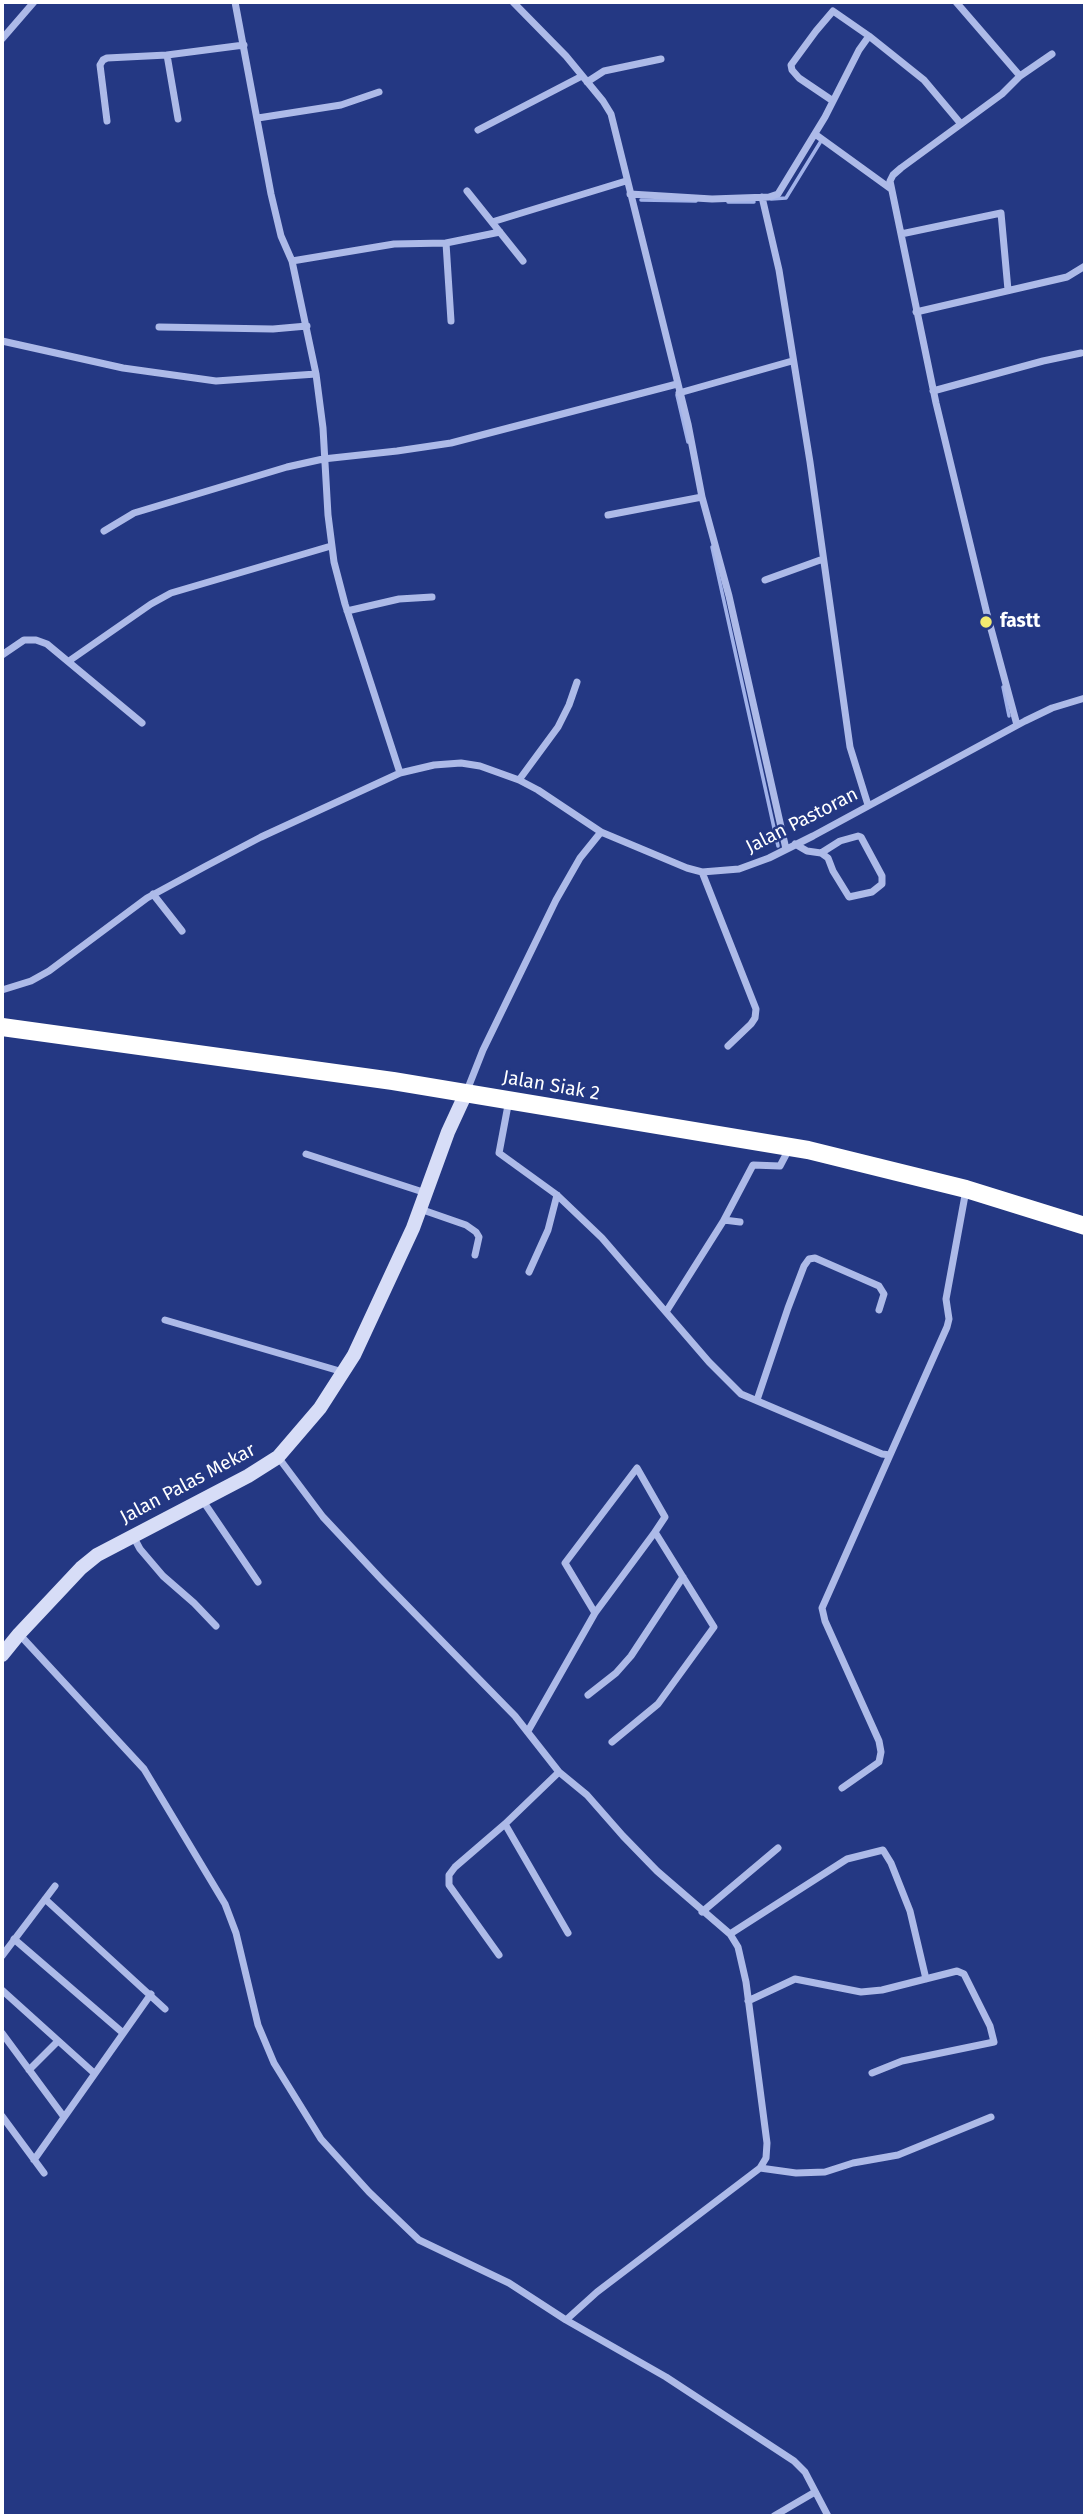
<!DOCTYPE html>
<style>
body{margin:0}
#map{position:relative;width:1087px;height:2518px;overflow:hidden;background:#243883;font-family:"Fira Sans",sans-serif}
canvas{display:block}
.frame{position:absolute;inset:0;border:4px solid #fff;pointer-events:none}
</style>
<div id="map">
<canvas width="1087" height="2518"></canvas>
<div class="frame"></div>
</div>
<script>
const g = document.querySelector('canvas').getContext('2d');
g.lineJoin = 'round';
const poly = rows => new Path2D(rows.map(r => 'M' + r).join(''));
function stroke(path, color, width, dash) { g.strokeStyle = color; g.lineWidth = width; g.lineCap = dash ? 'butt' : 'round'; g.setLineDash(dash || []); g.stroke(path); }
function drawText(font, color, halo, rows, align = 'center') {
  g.font = font + ' "Fira Sans",sans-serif'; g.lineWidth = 5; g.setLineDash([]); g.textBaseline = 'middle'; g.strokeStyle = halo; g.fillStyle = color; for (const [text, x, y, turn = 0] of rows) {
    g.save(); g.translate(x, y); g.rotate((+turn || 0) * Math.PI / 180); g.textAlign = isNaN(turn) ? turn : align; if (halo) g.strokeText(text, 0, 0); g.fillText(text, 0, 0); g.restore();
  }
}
const stream = poly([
 [771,199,786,198,821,141],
 [641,200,696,201],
 [728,202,754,202],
 [677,395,688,442],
 [712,547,778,846],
 [1003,687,1009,716]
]);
const street = poly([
 [235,2,271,194,281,236,292,261,316,374,323,428,328,515,334,562,345,604,400,773],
 [513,2,566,56,603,101,611,114,688,424,702,497,729,596,786,849],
 [956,2,1020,76,1002,94,901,168,893,175,890,181,936,403,987,614,1017,725],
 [2,39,34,2],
 [167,55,178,119],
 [1020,76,1052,54],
 [587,82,604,71,661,59],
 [833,101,799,78,792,70,791,65,816,31,833,11,869,36],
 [258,118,341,105,379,92],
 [107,121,100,65,103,60,107,58,167,55,244,45],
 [478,130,582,76],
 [815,134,891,189],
 [467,191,523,261],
 [630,194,712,199,769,197,778,194,825,117,859,50,869,36,924,80,961,124],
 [762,197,779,270,810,462,850,747,868,805],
 [492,222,626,181],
 [901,234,1001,213,1008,290],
 [446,243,500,232],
 [292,261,394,244,446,243,451,321],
 [916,312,1067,277,1085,266],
 [159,327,273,329,307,326],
 [2,341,123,368,216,381,316,374],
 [933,391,1043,361,1081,353],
 [679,393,792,361],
 [608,515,702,497],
 [104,531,134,513,287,467,323,459,397,451,451,443,677,384],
 [765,580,823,559],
 [347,611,399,599,432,597],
 [2,655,24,640,36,640,47,644,142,723],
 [69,661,151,604,171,593,331,546],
 [519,780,558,727,569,705,577,682],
 [795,844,807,851,821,853,828,858,833,871,849,897,872,892,882,884,882,876,861,837,858,836,840,841,821,853],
 [702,872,756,1009,755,1018,751,1024,728,1046],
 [153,894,182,931],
 [2,990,31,981,49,971,147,898,206,866,261,837,400,773,434,765,461,763,480,766,519,780,538,790,601,832],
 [466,1093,483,1050,556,900,580,858,601,832,687,868,702,872,739,869,769,858,813,836,1025,721,1052,708,1085,698],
 [509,1100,499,1153,557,1195,602,1238,709,1362,741,1394,882,1454,890,1455,947,1327,949,1319,946,1299,966,1190],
 [306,1154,426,1193],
 [420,1209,466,1225,476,1232,479,1237,475,1255],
 [724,1220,753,1165,780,1166,790,1147],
 [529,1272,548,1230,557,1195],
 [666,1312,724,1220,740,1222],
 [165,1320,343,1372],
 [757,1400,788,1308,804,1266,809,1259,815,1258,879,1286,884,1294,879,1310],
 [278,1457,323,1517,382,1580,515,1716,559,1772,587,1795,623,1836,657,1871,730,1934,738,1947,746,1982,767,2143,766,2158,760,2168,597,2292,566,2320],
 [203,1501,258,1582],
 [133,1536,140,1549,163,1576,194,1603,216,1626],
 [595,1613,565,1563,637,1468,665,1517,655,1532],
 [19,1634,144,1769,225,1904,236,1933,258,2025,274,2063,321,2139,369,2192,419,2240,509,2283,566,2320,666,2377,794,2461,805,2472,828,2516],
 [588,1695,616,1673,631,1656,683,1577],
 [528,1731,595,1613,655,1532,714,1627,658,1704,612,1742],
 [842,1788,879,1762,881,1752,879,1741,825,1621,822,1608,890,1455],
 [505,1824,568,1933],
 [45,1899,165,2009],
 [702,1912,778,1848],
 [730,1934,847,1859,883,1850,891,1863,910,1911,926,1979],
 [14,1939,123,2033],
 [499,1955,449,1885,449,1875,455,1867,505,1824,559,1772],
 [2,1956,55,1886],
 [2,1990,94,2073],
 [748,2001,795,1979,861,1992,882,1990,957,1971,964,1974,990,2026,994,2042,902,2061,872,2073],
 [2,2033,64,2117],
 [29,2070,58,2041],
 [2,2116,44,2173],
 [34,2160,151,1994],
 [760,2168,796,2173,825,2172,853,2163,898,2155,991,2117],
 [774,2516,815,2492]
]);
const secondary = poly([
 [2,1655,19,1634,81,1568,97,1555,248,1476,278,1457,320,1408,354,1355,413,1228,448,1132,466,1093]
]);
const highway = poly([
 [2,1027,393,1081,808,1150,966,1189,1085,1226]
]);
const markers = [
 [986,622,7,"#f2ea70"]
];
const poiNames = [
 ["fastt",1000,622]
];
const streetNames = [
 ["Jalan Pastoran",802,821,-27],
 ["Jalan Siak 2",551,1086,10],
 ["Jalan Palas Mekar",188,1484,-28]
];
stroke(stream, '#a1b2e9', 3.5);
stroke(street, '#adbae8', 7);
stroke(secondary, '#d7ddf7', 14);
stroke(highway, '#fff', 18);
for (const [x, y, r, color] of markers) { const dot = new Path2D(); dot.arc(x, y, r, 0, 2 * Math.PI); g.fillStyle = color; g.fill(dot); stroke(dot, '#243883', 2.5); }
drawText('bold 19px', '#fff', '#243883', poiNames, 'left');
drawText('19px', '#fff', '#243883', streetNames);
</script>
